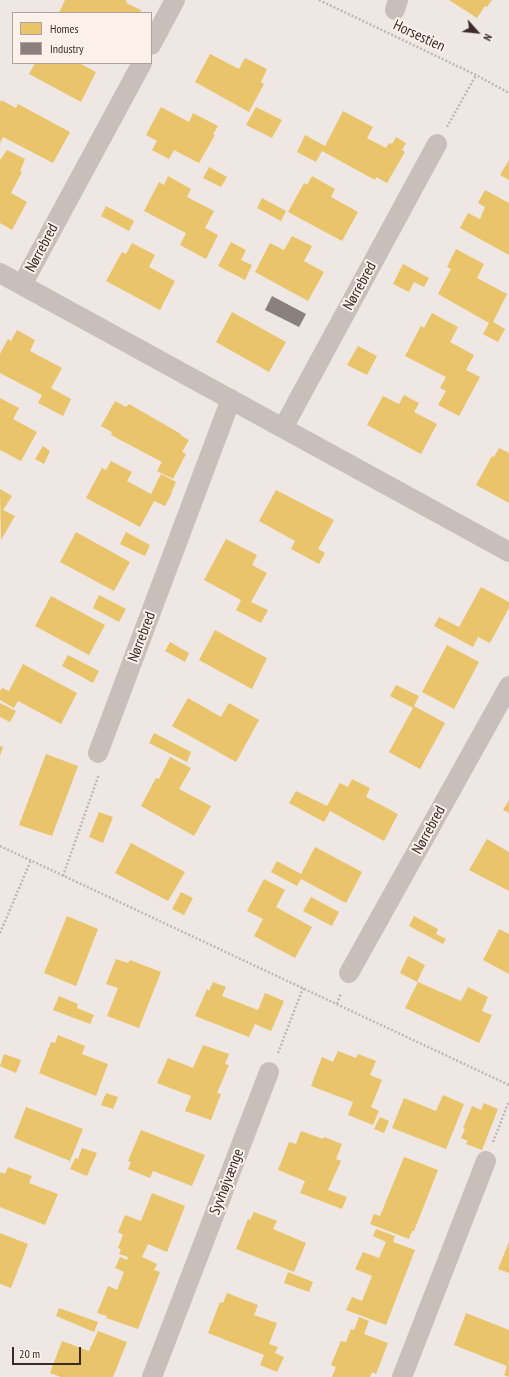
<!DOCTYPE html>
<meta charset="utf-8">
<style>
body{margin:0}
#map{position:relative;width:509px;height:1377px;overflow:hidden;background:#efe7e3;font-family:"PT Sans Narrow",sans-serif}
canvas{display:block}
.legend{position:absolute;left:12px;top:12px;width:140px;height:52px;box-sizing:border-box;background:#fbf1ea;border:1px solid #aea29c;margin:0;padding:5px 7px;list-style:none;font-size:12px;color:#3a2b28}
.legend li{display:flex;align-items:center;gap:8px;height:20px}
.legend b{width:20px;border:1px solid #aea29c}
.north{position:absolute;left:457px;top:12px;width:40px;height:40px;-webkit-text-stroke:3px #fbf1ea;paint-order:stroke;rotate:117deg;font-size:11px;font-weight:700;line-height:16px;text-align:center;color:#3a2b28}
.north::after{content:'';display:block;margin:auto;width:14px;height:18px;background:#3a2b28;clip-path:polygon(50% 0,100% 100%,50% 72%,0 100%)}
.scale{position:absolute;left:12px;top:1347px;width:69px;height:18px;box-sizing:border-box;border:2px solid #3a2b28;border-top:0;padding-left:5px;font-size:12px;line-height:14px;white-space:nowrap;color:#3a2b28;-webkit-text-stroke:3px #fbf1ea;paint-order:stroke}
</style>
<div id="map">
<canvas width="509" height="1377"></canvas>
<ul class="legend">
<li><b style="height:11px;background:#e9c46a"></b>Homes</li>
<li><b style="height:11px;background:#8a817c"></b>Industry</li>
</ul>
<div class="north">N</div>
<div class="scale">20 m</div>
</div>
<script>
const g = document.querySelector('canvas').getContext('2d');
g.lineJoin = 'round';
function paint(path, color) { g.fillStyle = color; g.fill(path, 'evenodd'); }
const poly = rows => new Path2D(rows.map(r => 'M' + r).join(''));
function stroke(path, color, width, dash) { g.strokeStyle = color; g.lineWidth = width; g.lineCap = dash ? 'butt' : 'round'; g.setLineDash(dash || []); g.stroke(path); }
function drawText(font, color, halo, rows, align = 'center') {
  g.font = font + ' "PT Sans Narrow",sans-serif'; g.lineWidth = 4; g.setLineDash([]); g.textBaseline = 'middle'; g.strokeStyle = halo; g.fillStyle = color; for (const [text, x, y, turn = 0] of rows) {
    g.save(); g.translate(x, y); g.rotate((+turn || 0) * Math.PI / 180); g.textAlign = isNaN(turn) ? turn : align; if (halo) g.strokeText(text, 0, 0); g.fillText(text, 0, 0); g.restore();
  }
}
const homes = poly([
 [65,0,125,0,127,1,126,3,141,10,140,13,59,13],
 [449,0,492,0,487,7,485,6,477,18],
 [210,54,239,69,245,58,267,69,261,82,264,84,249,112,195,82],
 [35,63,74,64,79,63,96,72,81,102,29,74],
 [1,100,16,108,18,104,70,132,53,163,3,137,0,143,0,103],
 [161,107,189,122,193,113,218,126,213,134,215,135,199,163,174,150,169,159,152,150,157,141,146,135],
 [256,107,282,120,272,138,246,125],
 [343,111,373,127,367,138,386,148,389,143,392,144,396,137,406,143,402,150,405,152,387,183,376,177,375,180,322,151,316,162,297,152,305,135,325,146],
 [7,150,25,159,20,171,22,172,11,193,27,202,12,230,0,223,0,160],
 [509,160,509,180,500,175],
 [209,167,227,177,221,187,203,178],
 [168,176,191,189,187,197,214,211,205,228,218,235,206,259,180,245,186,233,144,211,159,182,164,185],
 [312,176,335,189,331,197,358,212,342,241,288,212,304,183,307,185],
 [485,190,509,203,509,255,460,228,468,213,480,219,485,207,478,203],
 [262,198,286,211,281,221,257,208],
 [106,206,134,221,129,231,101,216],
 [292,236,312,246,304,261,324,272,308,301,255,272,270,243,284,250],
 [231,242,246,250,241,260,252,265,245,280,218,266],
 [132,243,155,255,149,267,175,281,160,310,106,281,122,252,126,254],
 [456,249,484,264,477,278,507,294,493,322,505,329,498,342,483,334,489,323,438,294,451,269,447,267],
 [403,264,429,278,424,287,414,282,409,292,393,284],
 [232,312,286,342,269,372,216,342],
 [432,313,458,327,450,342,474,355,466,370,480,377,459,416,438,405,446,391,440,388,446,377,405,356,421,326,424,328],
 [17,330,35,340,30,351,62,368,51,388,71,399,63,416,38,403,42,395,0,373,0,354,8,339,11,341],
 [358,346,377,356,367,375,347,365],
 [404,395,419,403,414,412,437,424,421,454,367,425,383,396,399,404],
 [0,398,19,408,13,419,37,432,21,461,0,450],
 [115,401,126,407,129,404,181,434,180,435,189,440,182,452,186,454,173,479,157,471,162,462,111,435,112,432,101,426],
 [43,446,50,451,44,464,35,459],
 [499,448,509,453,509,503,476,485,492,456,494,457],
 [111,461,132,472,127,481,151,494,161,474,176,482,171,493,172,493,165,506,154,501,140,527,86,498,102,468,106,470],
 [0,489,12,496,3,510,15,516,1,540],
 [276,490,334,520,318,549,325,553,319,564,291,549,295,541,259,521],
 [76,532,130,562,114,591,60,562],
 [126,532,150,545,145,556,120,544],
 [226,539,257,555,252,565,267,573,251,602,268,610,261,623,236,610,241,600,204,580],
 [481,587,509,602,509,608,490,643,478,637,473,647,434,626,439,617,459,627],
 [99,595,126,609,119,622,93,608],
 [51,596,105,625,89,655,35,626],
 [215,630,267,658,252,689,199,660],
 [170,642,189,653,185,662,165,651],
 [447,645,479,662,454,709,422,692],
 [68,655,99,671,93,683,62,666],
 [23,664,77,693,61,724,18,701,14,708,0,700,0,691,2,688,9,691],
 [396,685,419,696,414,706,445,723,420,769,389,752,413,708,390,696],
 [188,698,221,717,229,703,259,720,236,762,172,726],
 [0,703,16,711,10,722,0,717],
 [154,733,191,752,187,762,149,743],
 [0,746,3,747,0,756],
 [46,754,78,766,52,836,19,825],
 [170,757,191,768,179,789,211,806,194,836,141,806,156,778,159,779],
 [352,779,370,788,366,797,398,814,384,841,330,811,324,822,289,803,296,791,327,806,340,783,348,787],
 [509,800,509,813,503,810],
 [99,812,113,817,103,843,89,837],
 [487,839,509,852,509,891,469,870],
 [131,843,185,872,168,901,115,873],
 [315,847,362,872,346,903,301,879,297,886,271,872,277,861,301,874],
 [264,879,285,890,276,907,312,927,295,958,254,936,263,919,247,911],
 [181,892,193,898,184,915,172,909],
 [311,897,339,912,332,926,303,911],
 [67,916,98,929,76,986,44,973],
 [414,916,438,929,436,934,446,939,443,944,409,926],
 [499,929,509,934,509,974,483,960],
 [408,956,425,965,417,982,400,973],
 [116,959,128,963,130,960,161,972,139,1028,107,1016,118,988,106,984],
 [213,982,226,987,222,996,258,1010,265,993,284,1001,271,1031,255,1024,249,1037,195,1016,207,989,209,991],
 [418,982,461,1001,468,987,488,997,482,1011,492,1015,479,1043,405,1008],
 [59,996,78,1004,77,1008,94,1015,90,1024,53,1010],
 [58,1035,85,1046,82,1054,108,1064,96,1096,39,1073,51,1042,55,1043],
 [203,1045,229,1054,225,1064,229,1065,217,1093,221,1094,211,1120,185,1111,191,1096,157,1083,168,1058,193,1068],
 [338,1051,356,1058,358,1054,376,1061,370,1075,382,1080,371,1107,379,1111,373,1125,348,1115,353,1102,311,1086,322,1057,333,1062],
 [4,1054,21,1060,16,1073,0,1066],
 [106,1093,118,1097,113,1109,101,1105],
 [443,1095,464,1104,446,1149,392,1128,404,1098,436,1111],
 [484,1103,498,1109,482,1150,466,1144,468,1141,461,1138,465,1129,463,1128,472,1106,481,1110],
 [26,1107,83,1129,70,1161,14,1138],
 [380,1117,389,1121,384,1133,374,1129],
 [141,1130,205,1155,192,1186,153,1171,150,1178,128,1169,131,1162,128,1161],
 [301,1131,323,1139,324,1137,342,1144,336,1159,341,1161,328,1190,347,1197,342,1209,300,1193,305,1181,278,1170,289,1142,296,1144],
 [82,1148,97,1153,87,1176,70,1169,75,1158,78,1159],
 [404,1157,438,1170,414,1231,412,1231,409,1239,370,1224,374,1214,380,1216],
 [8,1167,32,1176,29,1183,58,1194,45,1225,0,1207,0,1174,1,1172,5,1174],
 [152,1193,185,1206,167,1252,148,1244,142,1257,157,1264,154,1270,160,1272,138,1329,106,1318,107,1316,97,1313,108,1286,117,1290,124,1272,115,1268,120,1257,127,1260,128,1257,119,1254,121,1249,118,1248,123,1235,118,1232,125,1215,141,1221],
 [254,1212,277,1221,273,1229,306,1243,294,1272,236,1249,248,1219,250,1220],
 [376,1229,395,1236,393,1242,415,1250,386,1325,346,1310,352,1297,362,1301,372,1276,355,1269,363,1252,379,1258,386,1242,373,1236],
 [0,1233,28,1244,11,1288,0,1284],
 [509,1242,509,1273,498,1269],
 [288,1272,313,1282,309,1292,284,1283],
 [227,1293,258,1305,254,1315,277,1323,269,1344,278,1347,275,1353,284,1357,277,1372,260,1365,264,1355,208,1333,220,1302,223,1303],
 [59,1308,98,1322,94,1332,56,1316],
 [466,1313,509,1330,509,1360,508,1363,509,1363,509,1377,504,1375,507,1366,454,1345],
 [359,1317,369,1321,364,1334,388,1343,376,1374,372,1372,370,1377,332,1377,336,1367,331,1365,341,1341,346,1342,351,1329,354,1330],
 [98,1331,127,1342,113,1377,61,1377,50,1373,62,1341,89,1351]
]);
const industry = poly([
 [272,296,306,314,299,327,265,310]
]);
const path = poly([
 [319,0,476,75,509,93],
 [447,127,476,75],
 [0,846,509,1085],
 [63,876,99,774],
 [0,933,31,860],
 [337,1004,341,993],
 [278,1053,303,988],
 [493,1142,509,1101]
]);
const minor = poly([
 [395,10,398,0],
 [151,45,175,0],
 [0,273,509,552],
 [22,285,142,63],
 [283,428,437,144],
 [98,753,231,399],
 [349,973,509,686],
 [152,1377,269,1072],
 [402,1377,486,1161]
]);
const streetNames = [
 ["Horsestien",419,36,25],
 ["Nørrebred",42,248,-62],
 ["Nørrebred",360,286,-61],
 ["Nørrebred",142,637,-69],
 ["Nørrebred",429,830,-61],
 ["Syvhøjvænge",227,1182,-69]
];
paint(homes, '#e9c46a');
paint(industry, '#8a817c');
stroke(path, '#c1b7b3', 2.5, [2, 2]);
stroke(minor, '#c8bfbb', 20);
drawText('15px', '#3a2b28', '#fbf1ea', streetNames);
</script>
